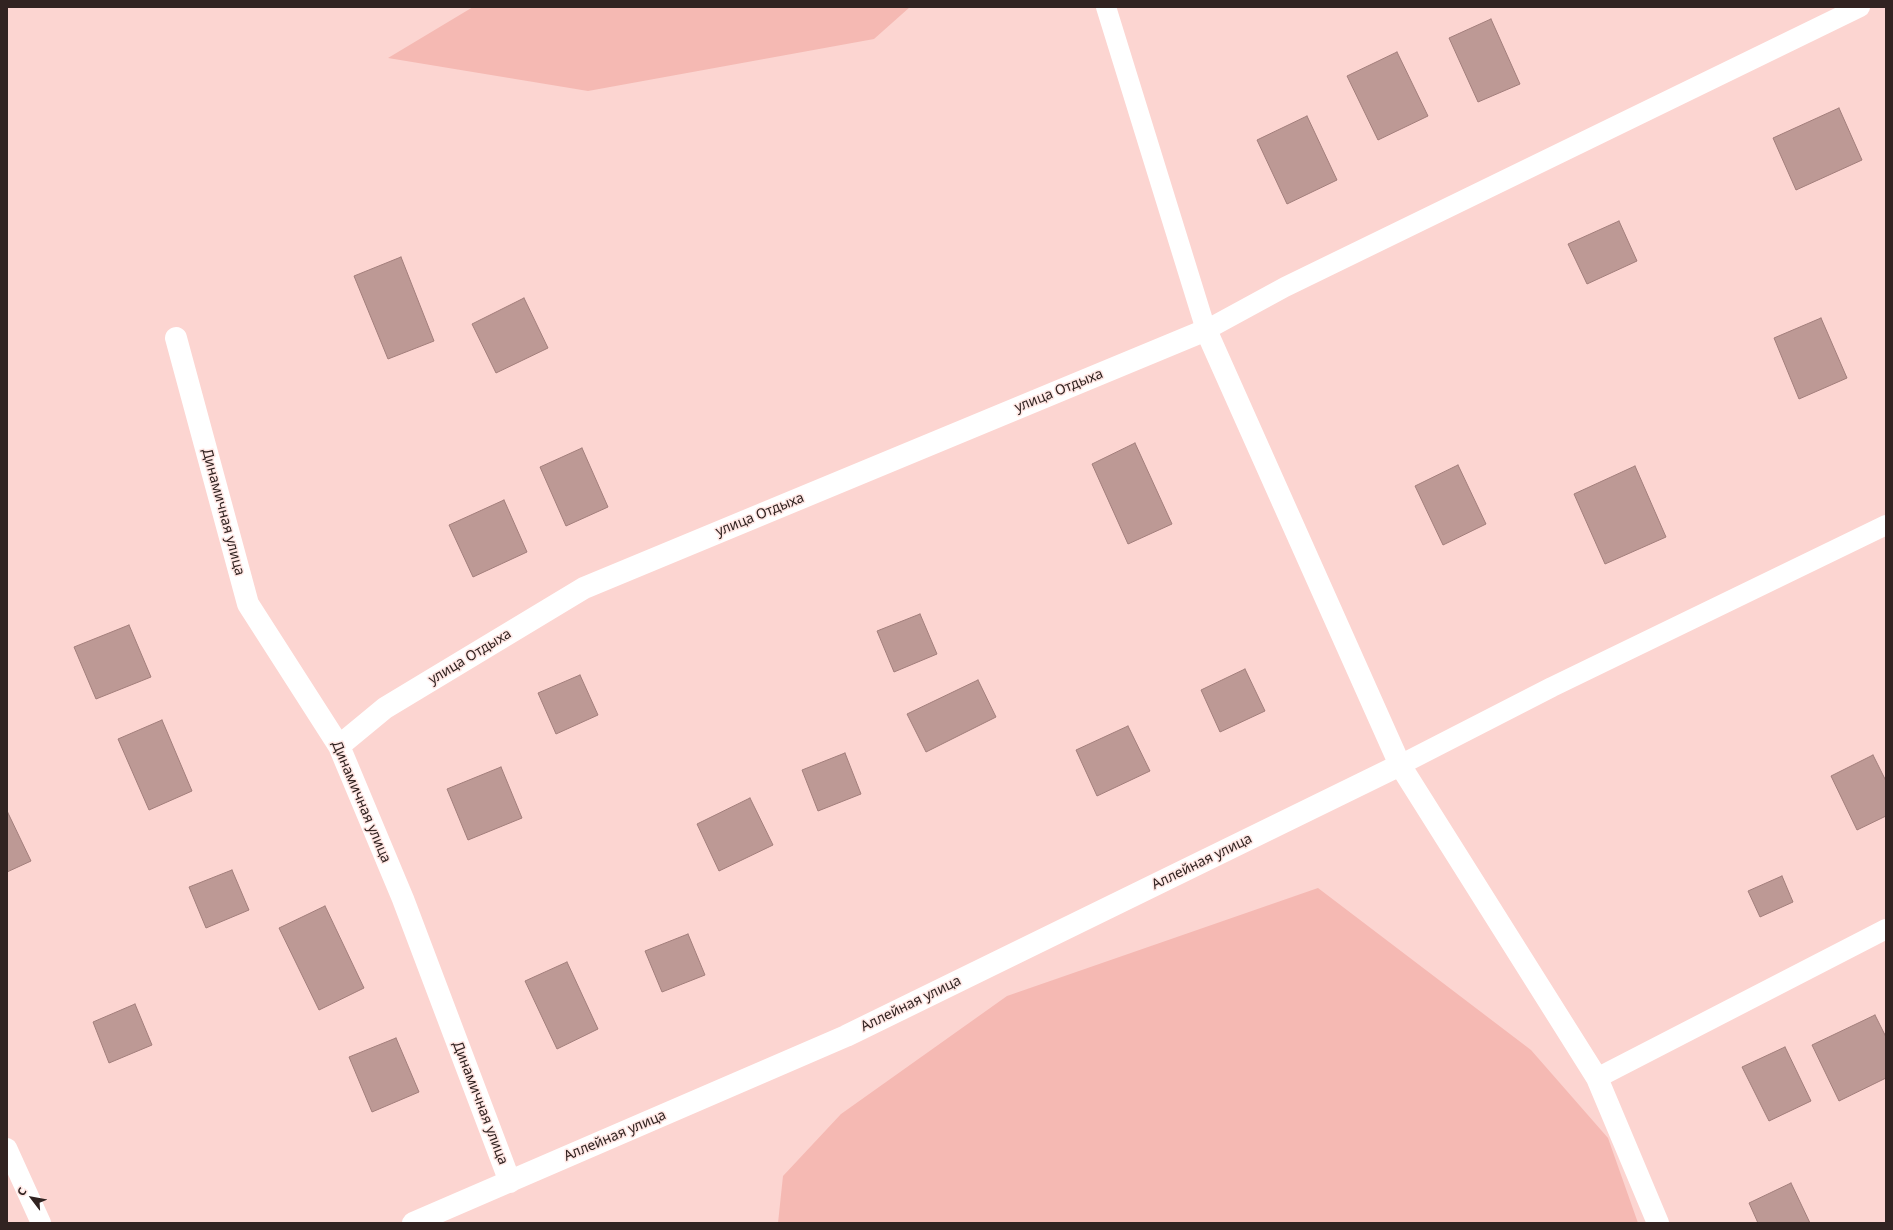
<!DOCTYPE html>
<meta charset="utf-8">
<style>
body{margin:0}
#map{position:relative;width:1893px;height:1230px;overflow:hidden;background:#fcd5d1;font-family:"Noto Sans",sans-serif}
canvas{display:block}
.frame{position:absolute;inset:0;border:8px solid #312321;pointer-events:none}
.north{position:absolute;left:12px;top:1178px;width:40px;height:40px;-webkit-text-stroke:3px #ffe7e4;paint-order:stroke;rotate:302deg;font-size:11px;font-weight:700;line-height:16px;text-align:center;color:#312321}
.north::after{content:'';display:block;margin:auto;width:14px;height:18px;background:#312321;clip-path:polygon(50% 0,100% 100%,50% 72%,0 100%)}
</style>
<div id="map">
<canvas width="1893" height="1230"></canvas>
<div class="frame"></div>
<div class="north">С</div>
</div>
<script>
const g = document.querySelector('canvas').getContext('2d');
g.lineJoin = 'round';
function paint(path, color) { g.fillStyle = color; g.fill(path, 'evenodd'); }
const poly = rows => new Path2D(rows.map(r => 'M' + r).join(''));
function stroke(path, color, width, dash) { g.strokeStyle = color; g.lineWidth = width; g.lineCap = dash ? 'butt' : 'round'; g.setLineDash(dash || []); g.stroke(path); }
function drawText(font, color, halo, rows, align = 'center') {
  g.font = font + ' "Noto Sans",sans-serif'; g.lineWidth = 3; g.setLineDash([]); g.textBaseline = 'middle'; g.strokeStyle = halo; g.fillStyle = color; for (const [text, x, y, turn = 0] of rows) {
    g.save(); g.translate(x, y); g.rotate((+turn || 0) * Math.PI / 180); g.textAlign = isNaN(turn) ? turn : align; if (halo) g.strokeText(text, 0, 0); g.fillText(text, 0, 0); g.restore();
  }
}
const green = poly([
 [473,7,910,7,874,39,588,91,388,58],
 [1318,888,1531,1050,1608,1138,1638,1223,778,1223,783,1176,841,1114,1007,996]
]);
const building = poly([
 [1491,19,1520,84,1478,102,1449,38,1491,19],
 [1397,52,1428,116,1378,140,1347,76,1397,52],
 [1839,108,1862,160,1796,190,1773,138,1839,108],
 [1307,116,1337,180,1287,204,1257,140,1307,116],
 [1619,221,1637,261,1587,284,1568,244,1619,221],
 [401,257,434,341,388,359,354,276,401,257],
 [524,298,548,348,496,373,472,324,524,298],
 [1821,318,1847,378,1799,399,1774,338,1821,318],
 [1135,443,1172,524,1128,544,1092,464,1135,443],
 [582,448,608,507,566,526,540,467,582,448],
 [1458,465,1486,524,1443,545,1415,486,1458,465],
 [1635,466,1666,537,1605,564,1574,494,1635,466],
 [504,500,527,552,473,577,449,525,504,500],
 [920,614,937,654,894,672,877,631,920,614],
 [129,625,151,677,96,699,74,647,129,625],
 [1245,669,1265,711,1220,732,1201,690,1245,669],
 [580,675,598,715,556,734,538,693,580,675],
 [978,680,996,717,926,752,907,714,978,680],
 [162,720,192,791,149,810,118,739,162,720],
 [1128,726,1150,771,1097,796,1076,750,1128,726],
 [845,753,861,794,818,811,802,770,845,753],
 [1873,755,1886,781,1886,816,1857,830,1831,776,1873,755],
 [501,767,522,818,468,840,447,789,501,767],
 [750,798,773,845,719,871,697,824,750,798],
 [8,813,31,861,7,872,7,814,8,813],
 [232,870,249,910,206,928,189,887,232,870],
 [1782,876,1793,902,1760,917,1748,891,1782,876],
 [325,906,364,988,319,1010,279,928,325,906],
 [688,934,705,975,662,992,645,951,688,934],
 [567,962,598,1029,557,1049,525,981,567,962],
 [135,1004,152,1045,109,1063,93,1022,135,1004],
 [1875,1015,1886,1037,1886,1078,1839,1101,1812,1045,1875,1015],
 [396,1038,419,1092,372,1112,349,1057,396,1038],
 [1785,1047,1811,1101,1769,1121,1742,1067,1785,1047],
 [1791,1183,1810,1223,1758,1223,1749,1203,1791,1183]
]);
const service = poly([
 [1106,7,1206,330,1285,287,1860,7],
 [1400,765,1552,687,1886,525],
 [1597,1078,1886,929],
 [7,1148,41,1223]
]);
const minor = poly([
 [176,338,248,604,339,746,403,899,510,1182],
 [339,746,385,708,584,588,1206,330,1400,765,1597,1078,1658,1223],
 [413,1223,846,1036,1400,765]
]);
const streetNames = [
 ["улица Отдыха",1059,391,-22],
 ["Динамичная улица",223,512,75],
 ["улица Отдыха",760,515,-22],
 ["улица Отдыха",470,657,-31],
 ["Динамичная улица",361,802,67],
 ["Аллейная улица",1202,862,-26],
 ["Аллейная улица",911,1004,-26],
 ["Динамичная улица",480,1103,69],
 ["Аллейная улица",615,1136,-23]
];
paint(green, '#f5b9b3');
paint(building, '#bd9995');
stroke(building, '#a27e7b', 1);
stroke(service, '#fff', 20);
stroke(minor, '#fff', 22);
drawText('14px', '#312321', '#ffe7e4', streetNames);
</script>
